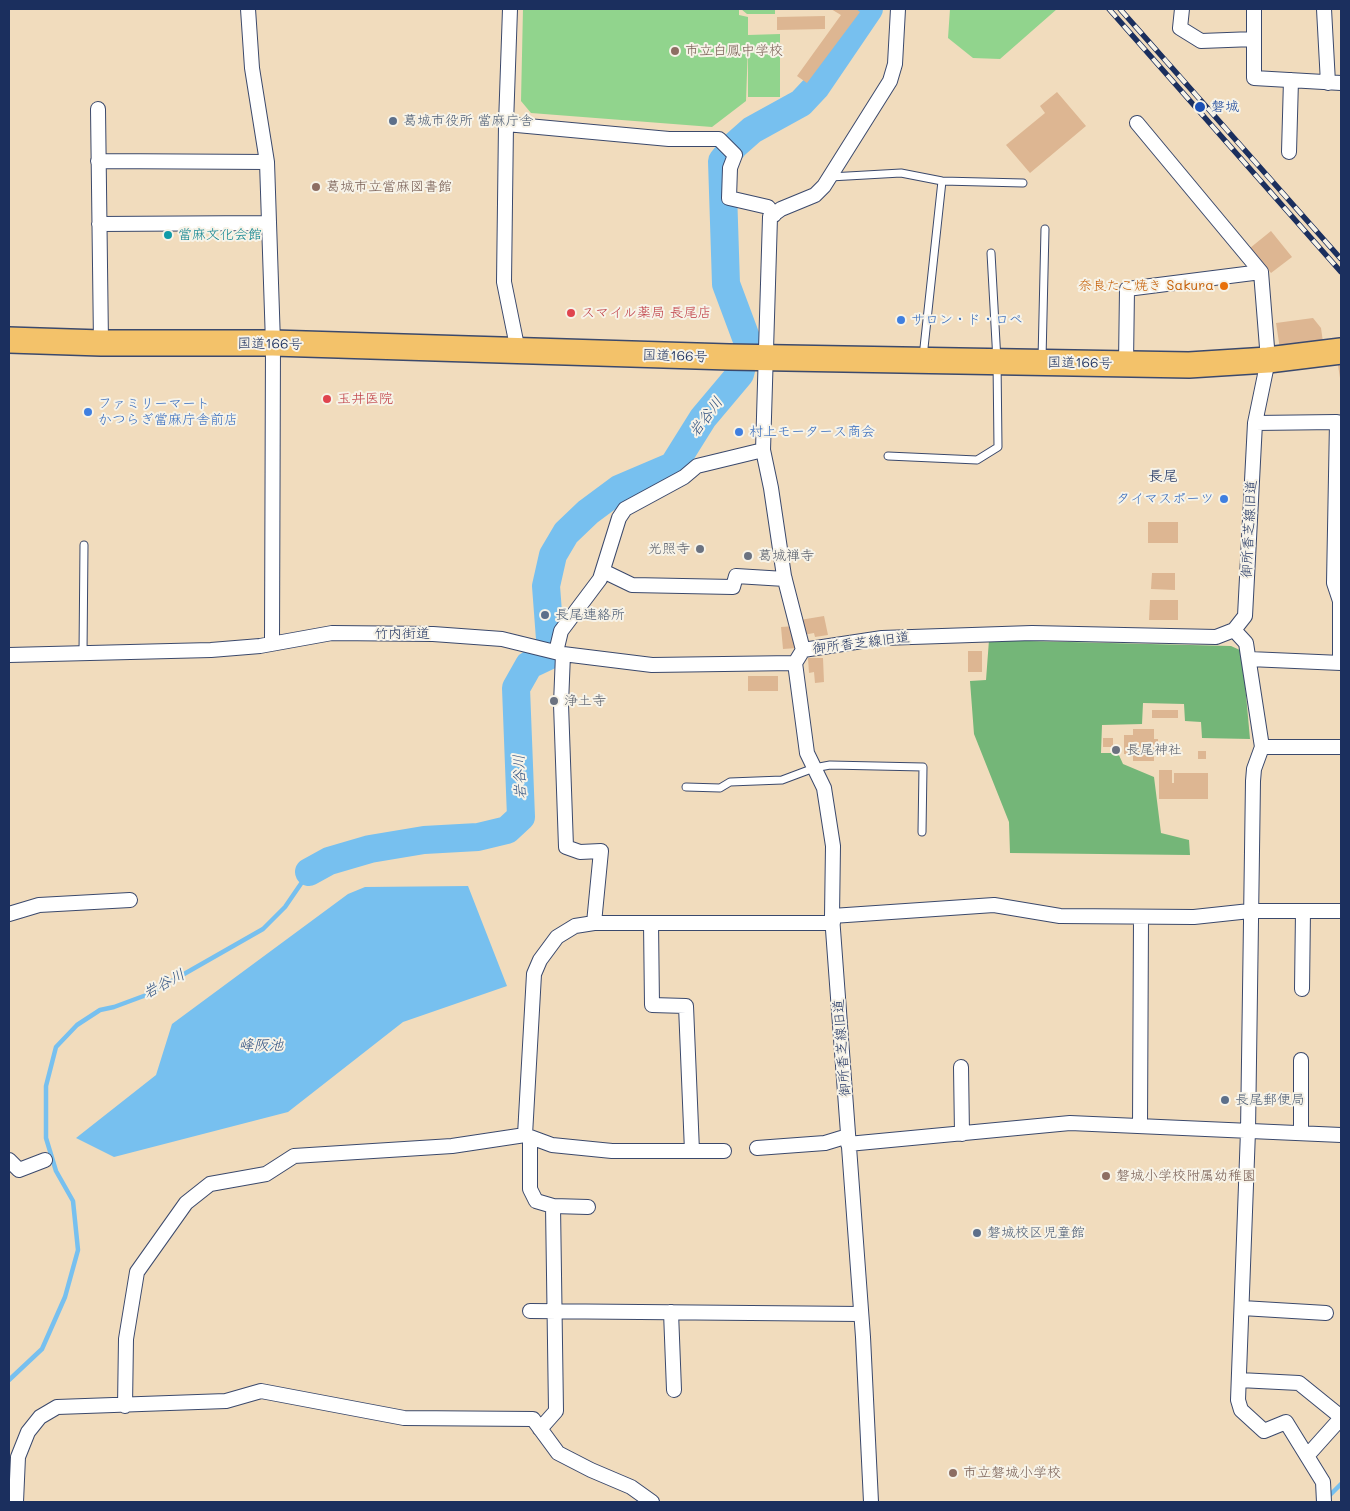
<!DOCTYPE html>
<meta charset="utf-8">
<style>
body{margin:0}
#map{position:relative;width:1350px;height:1511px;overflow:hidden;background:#f1dcbd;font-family:Mali,sans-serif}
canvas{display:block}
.frame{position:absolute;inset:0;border:10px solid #1b2f5e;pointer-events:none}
</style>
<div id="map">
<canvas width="1350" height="1511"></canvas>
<div class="frame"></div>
</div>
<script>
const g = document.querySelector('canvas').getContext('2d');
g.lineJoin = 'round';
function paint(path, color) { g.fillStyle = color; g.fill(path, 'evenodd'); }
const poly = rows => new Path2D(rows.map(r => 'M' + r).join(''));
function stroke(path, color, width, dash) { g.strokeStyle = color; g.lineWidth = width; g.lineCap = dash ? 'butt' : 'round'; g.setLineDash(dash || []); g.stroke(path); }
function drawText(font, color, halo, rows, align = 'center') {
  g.font = font + ' Mali,"Klee One",sans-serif'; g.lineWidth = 4; g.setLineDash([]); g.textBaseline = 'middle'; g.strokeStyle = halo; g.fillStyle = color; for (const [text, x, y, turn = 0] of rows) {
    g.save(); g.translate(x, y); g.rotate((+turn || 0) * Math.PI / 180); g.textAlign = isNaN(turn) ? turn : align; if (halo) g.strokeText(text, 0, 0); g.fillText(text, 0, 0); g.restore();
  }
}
const green = poly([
 [523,9,739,9,739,15,748,17,748,35,780,34,780,97,748,97,748,45,746,101,712,127,531,113,521,101],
 [741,9,775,9,775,14,747,14],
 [950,9,1057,9,1000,59,973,58,948,38]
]);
const forest = poly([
 [989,640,1231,646,1242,651,1250,739,1202,738,1201,722,1185,721,1184,704,1143,703,1142,724,1102,725,1101,753,1118,753,1123,764,1154,777,1161,833,1189,840,1190,855,1010,853,1009,822,974,734,970,681,986,680]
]);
const water = poly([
 [468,886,507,986,403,1022,288,1112,114,1157,76,1138,156,1075,172,1024,348,894,365,887]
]);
const stream = poly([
 [9,1380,42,1349,65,1297,78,1250,73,1201,56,1171,46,1138,46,1086,56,1047,77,1025,100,1010,114,1007,149,994,263,929,285,907,309,872],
 [1328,1497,1341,1484]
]);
const river = poly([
 [309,872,329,861,370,849,424,840,478,837,507,830,521,817,516,688,529,665,548,656,550,639,546,586,553,555,566,533,588,512,619,489,673,466,703,418,740,374,748,343,726,284,722,161,735,145,752,130,801,103,816,87,869,9]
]);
const building = poly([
 [831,9,856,9,860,12,807,83,797,76,841,15],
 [825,16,825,29,777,30,777,17],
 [1057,92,1086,126,1030,173,1006,145,1045,113,1040,106],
 [1271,231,1292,257,1271,273,1250,248],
 [1313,318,1321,328,1323,342,1280,349,1276,323],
 [1341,364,1341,377,1340,378,1338,365],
 [1148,522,1178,522,1178,543,1148,543],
 [1152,573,1175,573,1175,590,1151,589],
 [1150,600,1178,600,1178,620,1149,620],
 [824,616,828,635,815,637,814,633,803,635,800,620],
 [795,626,797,648,783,649,781,627],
 [968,651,982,651,982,672,968,672],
 [808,658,823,658,824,682,815,683,814,672,809,673],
 [748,676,778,676,778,691,748,691],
 [1152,710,1178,710,1178,718,1152,718],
 [1133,729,1154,729,1154,739,1158,739,1158,753,1154,753,1154,761,1133,761,1133,754,1124,754,1124,735,1133,735],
 [1103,738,1113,738,1113,747,1103,747],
 [1198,751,1206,751,1206,759,1198,759],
 [1159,770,1172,770,1172,783,1174,783,1174,773,1208,773,1208,799,1159,799]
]);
const lane = poly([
 [830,177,901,173,942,181,1023,183],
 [923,357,942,181],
 [1042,359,1045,229],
 [888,456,977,460,998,447,997,361,991,253],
 [83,653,84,545],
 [686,787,720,788,730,782,782,780,814,768,830,765,923,767,922,832]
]);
const street = poly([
 [248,9,252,68,267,162,273,343,272,643],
 [510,9,506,124,504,282,518,351],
 [1182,9,1180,28,1201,41,1254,39],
 [1254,9,1254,78,1341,83],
 [1324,9,1328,83],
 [98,109,101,343],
 [506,124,669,139,719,139,735,155,730,168,729,198,768,207,774,215],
 [1289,152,1291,80],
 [98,161,267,162],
 [99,224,268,223],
 [1126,363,1127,289,1261,272],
 [1255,423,1337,422,1334,583,1340,601,1340,663],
 [603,571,632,585,733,587,736,576,785,579],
 [1234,630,1246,643,1262,747,1341,747],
 [803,650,784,576,771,488,763,450,770,217,781,209,815,195,824,186,890,81,895,64,898,9],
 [556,652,561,631,600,579,619,518,625,509,684,477,697,466,763,450],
 [563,654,561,704,566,847,580,852,601,851,594,923],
 [9,655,211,650,260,646,332,633,433,634,502,639,563,654,652,665,795,663],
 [1249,659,1341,663],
 [1262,747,1254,769,1253,781,1248,1131,1238,1400,1241,1410,1264,1431,1286,1422,1323,1482,1324,1502],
 [9,914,39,905,130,900],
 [832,916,994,905,1060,916,1194,917,1250,911,1341,911],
 [651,923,652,1005,686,1006,692,1151],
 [1302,989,1303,911],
 [1301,1060,1301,1133],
 [961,1067,962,1134],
 [1140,1126,1141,917],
 [525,1135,552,1145,612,1151,724,1151],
 [530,1137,530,1189,536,1201,553,1206,588,1207],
 [848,1144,1070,1123,1341,1135],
 [757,1148,825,1143,848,1136],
 [9,1160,19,1170,45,1160],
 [1242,1308,1326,1313],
 [530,1311,861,1314],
 [671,1312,674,1390],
 [1239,1380,1299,1383,1341,1417],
 [125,1406,126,1339,137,1272,186,1203,210,1184,266,1174,294,1156,452,1146,525,1135,534,974,540,960,557,937,575,926,594,923,833,923],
 [540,1429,556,1411,553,1206],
 [1307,1456,1341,1418],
 [16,1502,18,1457,28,1432,40,1417,57,1407,226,1401,261,1391,404,1418,533,1419,558,1453,591,1470,631,1487,652,1502],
 [871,1502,863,1337,832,916,833,846,824,788,807,753,795,663,803,650,882,638,1032,633,1216,637,1234,630,1245,616,1255,423,1268,360,1261,272,1137,123]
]);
const highway = poly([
 [9,340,101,343,273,343,729,357,1189,365,1268,360,1341,351]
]);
const rail = poly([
 [1109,9,1341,272],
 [1120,9,1341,259]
]);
const markers = [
 [675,51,5,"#8d6e63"],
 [1200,107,6,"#1a4fb4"],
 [393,121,5,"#5c6f8a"],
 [316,187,5,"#8d6e63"],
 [168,235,5,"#0f9aa8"],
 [1224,286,5,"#e8710a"],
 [571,313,5,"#e0444e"],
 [901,320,5,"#3f7fe0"],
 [327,399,5,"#e0444e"],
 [88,412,5,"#3f7fe0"],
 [739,432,5,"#3f7fe0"],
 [1224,499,5,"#3f7fe0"],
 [700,549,5,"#6b7280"],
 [748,556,5,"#6b7280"],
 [545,615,5,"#5c6f8a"],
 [554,701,5,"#6b7280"],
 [1116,750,5,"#6b7280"],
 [1225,1100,5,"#5c6f8a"],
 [1106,1176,5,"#8d6e63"],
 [977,1233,5,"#5c6f8a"],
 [953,1473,5,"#8d6e63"]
];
const educationNames = [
 ["市立白鳳中学校",685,51],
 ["葛城市立當麻図書館",326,187],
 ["磐城小学校附属幼稚園",1116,1176],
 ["市立磐城小学校",963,1473]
];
const transitNames = [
 ["磐城",1211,107]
];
const serviceNames = [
 ["葛城市役所 當麻庁舎",403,121],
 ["長尾連絡所",555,615],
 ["長尾郵便局",1235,1100],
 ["磐城校区児童館",987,1233]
];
const cultureNames = [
 ["當麻文化会館",178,235]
];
const foodNames = [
 ["奈良たこ焼き Sakura",1214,286]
];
const healthNames = [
 ["スマイル薬局 長尾店",581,313],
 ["玉井医院",337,399]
];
const shopNames = [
 ["サロン・ド・ロペ",911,320],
 ["ファミリーマート",98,404],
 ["かつらぎ當麻庁舎前店",98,420],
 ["村上モータース商会",749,432],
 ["タイマスポーツ",1214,499,"right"]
];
const streetNames = [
 ["国道166号",270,344,1],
 ["国道166号",675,356,2],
 ["国道166号",1080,363,1],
 ["御所香芝線旧道",1249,529,-87],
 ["竹内街道",402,634],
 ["御所香芝線旧道",861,643,-7],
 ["御所香芝線旧道",842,1048,-94]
];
const worshipNames = [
 ["光照寺",690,549,"right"],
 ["葛城禅寺",758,556],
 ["浄土寺",564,701],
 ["長尾神社",1126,750]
];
const waterNames = [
 ["岩谷川",706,417,-53],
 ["岩谷川",520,777,-92],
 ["岩谷川",164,984,-28],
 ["峰阪池",261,1045]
];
const neighbourhoodNames = [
 ["長尾",1163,476]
];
paint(green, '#91d48d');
paint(forest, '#74b678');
paint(water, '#77c0ef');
stroke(stream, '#77c0ef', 4.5);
stroke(river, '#77c0ef', 28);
paint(building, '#ddb692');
stroke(lane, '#3b496c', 9);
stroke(street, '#3b496c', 16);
stroke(highway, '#3b496c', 28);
stroke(lane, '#fff', 7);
stroke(street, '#fff', 14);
stroke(highway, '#f3c26a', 25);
stroke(rail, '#1b2f5e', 5.5);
stroke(rail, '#f7f3e8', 4, [11]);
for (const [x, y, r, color] of markers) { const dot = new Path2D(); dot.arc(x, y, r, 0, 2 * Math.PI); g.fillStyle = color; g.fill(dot); stroke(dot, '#f7f3e8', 2); }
drawText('14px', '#785e54', '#f7f3e8', educationNames, 'left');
drawText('14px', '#164399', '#f7f3e8', transitNames, 'left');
drawText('14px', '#4e5e75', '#f7f3e8', serviceNames, 'left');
drawText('14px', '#0d838f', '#f7f3e8', cultureNames, 'left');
drawText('14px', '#c56008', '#f7f3e8', foodNames, 'right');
drawText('14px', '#be3a42', '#f7f3e8', healthNames, 'left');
drawText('14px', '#366cbe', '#f7f3e8', shopNames, 'left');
drawText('14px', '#1b2f5e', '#f7f3e8', streetNames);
drawText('14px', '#5b616d', '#f7f3e8', worshipNames, 'left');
drawText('italic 15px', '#325382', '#f7f3e8', waterNames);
drawText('15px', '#1b2f5e', '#f7f3e8', neighbourhoodNames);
</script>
